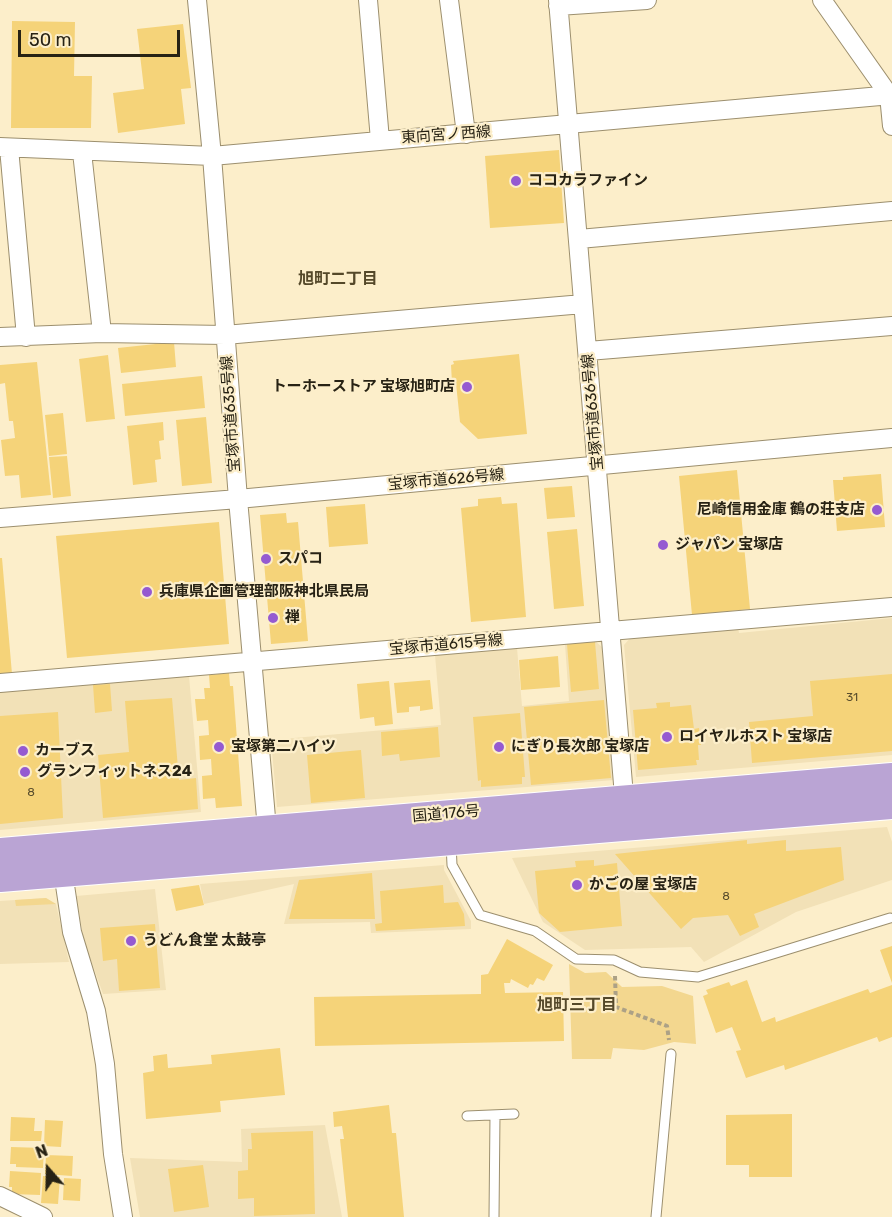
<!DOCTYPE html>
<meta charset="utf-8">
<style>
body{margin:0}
#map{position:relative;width:892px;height:1217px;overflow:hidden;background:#fceeca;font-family:Rubik,sans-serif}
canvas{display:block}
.north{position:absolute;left:18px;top:1139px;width:60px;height:60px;-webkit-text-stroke:4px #fceeca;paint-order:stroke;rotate:340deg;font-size:16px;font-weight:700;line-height:24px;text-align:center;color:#272214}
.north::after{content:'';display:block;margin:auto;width:21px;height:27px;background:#272214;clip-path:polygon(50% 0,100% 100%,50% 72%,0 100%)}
.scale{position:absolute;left:18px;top:30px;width:162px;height:27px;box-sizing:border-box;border:3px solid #272214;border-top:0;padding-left:8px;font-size:18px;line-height:21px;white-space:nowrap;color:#272214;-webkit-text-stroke:4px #fceeca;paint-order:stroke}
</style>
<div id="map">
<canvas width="892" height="1217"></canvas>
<div class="north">N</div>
<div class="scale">50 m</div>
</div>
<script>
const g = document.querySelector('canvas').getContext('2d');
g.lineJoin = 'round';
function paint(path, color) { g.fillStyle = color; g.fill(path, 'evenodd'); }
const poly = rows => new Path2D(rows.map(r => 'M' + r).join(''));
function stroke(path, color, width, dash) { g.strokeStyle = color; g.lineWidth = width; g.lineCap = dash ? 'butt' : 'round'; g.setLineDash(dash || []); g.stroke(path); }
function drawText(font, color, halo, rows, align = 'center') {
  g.font = font + ' Rubik,"Noto Sans JP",sans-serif'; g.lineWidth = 4.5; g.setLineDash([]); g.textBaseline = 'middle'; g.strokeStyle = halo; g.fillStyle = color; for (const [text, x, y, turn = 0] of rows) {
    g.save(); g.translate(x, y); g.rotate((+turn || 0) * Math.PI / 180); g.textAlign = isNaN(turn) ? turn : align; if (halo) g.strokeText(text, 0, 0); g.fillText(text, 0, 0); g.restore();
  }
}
const built = poly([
 [892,618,892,755,636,777,624,645,632,636,738,627,739,633],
 [595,641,603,648,614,780,277,807,271,740,441,725,435,655,517,648,522,706,569,701,565,644],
 [189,676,201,812,0,830,0,691],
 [887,827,892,842,892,880,796,912,704,962,691,947,585,950,543,922,512,858],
 [444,865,444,870,471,921,471,929,371,933,370,922,284,924,294,884,204,904,200,884],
 [155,889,166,990,103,994,84,941,76,896],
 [46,898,56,904,69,962,0,964,0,901],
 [325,1125,342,1217,140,1217,130,1158,242,1162,241,1129]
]);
const green = poly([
 [46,898,56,904,16,906,15,900],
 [569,964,585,973,606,972,622,987,662,986,693,996,696,1044,674,1042,644,1050,613,1048,611,1059,572,1059]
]);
const building = poly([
 [12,21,75,22,74,76,92,76,91,128,11,128],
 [183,24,191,88,181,89,185,124,118,133,113,93,144,89,137,29],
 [559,150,564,223,490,228,485,156],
 [174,342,176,367,121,373,118,348],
 [519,354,527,434,478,439,460,422,456,383,452,383,451,365,454,364,453,361],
 [108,355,115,419,86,422,79,359],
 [37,362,51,495,21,498,19,475,5,476,1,440,15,438,13,421,9,421,5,383,0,384,0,365],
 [202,376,205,408,125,416,122,384],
 [63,413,67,454,49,456,45,415],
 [206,417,212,483,182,486,176,420],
 [163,422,164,440,159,441,161,459,155,460,157,482,133,485,127,426],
 [67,456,71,496,53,498,49,457],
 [737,470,750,609,692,615,679,476],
 [881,474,885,527,837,531,833,480,843,480,843,477],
 [572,486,575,517,547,519,544,488],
 [501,497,502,504,517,503,526,617,471,622,461,508,478,506,478,499],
 [365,504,368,544,329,547,326,507],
 [286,513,287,523,298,522,308,641,271,644,260,515],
 [219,522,229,644,67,658,56,536],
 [577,529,584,606,554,609,547,532],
 [0,558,2,558,12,674,0,675],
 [595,642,599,689,571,692,567,644],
 [558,656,560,687,521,690,519,660],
 [229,673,230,686,233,686,242,806,216,808,215,798,203,799,202,776,212,775,211,759,200,760,199,736,209,735,208,720,197,721,195,699,205,699,204,688,210,688,209,675],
 [892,674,892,751,752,763,749,722,813,716,810,681],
 [430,680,433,709,420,711,420,706,409,707,409,712,397,713,394,683],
 [389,681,393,724,375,726,374,717,360,719,357,684],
 [110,684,112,711,95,713,93,685],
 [172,698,179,780,196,778,198,809,103,818,98,755,129,752,125,701],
 [604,700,611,778,531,785,524,707],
 [670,702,670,707,691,705,694,729,699,728,701,745,698,745,699,760,696,760,697,765,638,770,633,710,657,708,656,703],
 [58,712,63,818,0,824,0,716],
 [520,713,525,777,522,777,522,784,481,787,481,780,478,781,473,717],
 [438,727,440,757,400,761,399,754,382,756,381,732],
 [361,750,365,798,311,803,307,755],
 [747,840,747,844,786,840,786,851,841,847,844,880,754,914,759,927,740,936,728,915,693,918,681,929,615,854],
 [594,860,594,866,617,863,622,926,560,932,539,913,535,871,576,867,575,861],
 [372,873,375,919,289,919,299,880],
 [199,885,204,905,176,911,171,889],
 [443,885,444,903,458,902,464,914,465,926,376,931,375,924,382,923,380,891],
 [155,924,160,988,119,991,117,959,103,961,100,928],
 [507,939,553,965,544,981,537,978,533,985,530,984,528,988,511,979,510,983,504,983,505,993,563,992,564,1041,315,1046,314,997,481,994,481,975,488,974],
 [892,946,892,983,880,950],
 [747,980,762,1022,775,1017,776,1022,868,989,870,993,892,985,892,1037,879,1042,877,1037,785,1070,784,1065,746,1078,736,1051,741,1050,732,1027,716,1033,703,996,708,994,706,990,729,982,731,986],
 [280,1048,285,1095,220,1101,221,1112,146,1119,143,1073,154,1071,153,1056,167,1054,168,1068,212,1064,211,1055],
 [389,1105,392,1133,396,1133,404,1217,348,1217,340,1139,344,1139,342,1126,334,1127,333,1112],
 [792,1114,792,1177,749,1177,749,1165,726,1165,726,1115],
 [11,1117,35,1118,34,1131,42,1131,41,1141,10,1141],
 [45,1120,63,1121,61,1147,44,1146],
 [313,1131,315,1214,254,1216,254,1198,238,1199,238,1171,248,1170,248,1149,252,1149,251,1133],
 [11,1147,44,1148,43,1168,16,1167,16,1164,10,1164],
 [46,1155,73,1156,72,1176,45,1174],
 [203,1165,209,1207,174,1212,168,1169],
 [10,1171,41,1173,40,1195,12,1194,12,1187,9,1187],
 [43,1176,60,1177,58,1204,41,1203],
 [64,1178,81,1179,80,1201,63,1200]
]);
const path = poly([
 [615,976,616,1007,667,1026,669,1040]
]);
const service = poly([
 [451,843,452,865,480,915,535,931,576,959,614,960,640,972,698,977,890,918],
 [467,1116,514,1114],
 [494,1217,495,1115],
 [656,1217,671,1054]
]);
const minor = poly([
 [197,0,212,156,238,499,267,829],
 [368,0,380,140],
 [449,0,466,134],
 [558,0,625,808],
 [822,0,889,95,892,126],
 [558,6,647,0],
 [0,147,212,156,892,95],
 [9,148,26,337],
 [82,152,102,333,225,335,583,304],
 [579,239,892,211],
 [0,337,102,333],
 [588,351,892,326],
 [0,518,238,499,892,438],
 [0,683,892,607],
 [63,872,72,932,96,1011,105,1064,113,1154,123,1217],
 [0,1196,43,1217]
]);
const trunk = poly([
 [0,853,892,778],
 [0,877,892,804]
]);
const markers = [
 [516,181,6,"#955ad1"],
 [467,387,6,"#955ad1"],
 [877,510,6,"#955ad1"],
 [663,545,6,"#955ad1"],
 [266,559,6,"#955ad1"],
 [147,592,6,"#955ad1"],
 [273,618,6,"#955ad1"],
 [667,737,6,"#955ad1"],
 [219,747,6,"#955ad1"],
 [499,747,6,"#955ad1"],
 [23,751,6,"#955ad1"],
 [25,772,6,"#955ad1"],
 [577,885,6,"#955ad1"],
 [131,941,6,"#955ad1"]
];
const numberNames = [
 ["31",852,698],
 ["8",31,793],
 ["8",726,897]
];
const streetNames = [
 ["東向宮ノ西線",446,135,-4],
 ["宝塚市道636号線",593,412,-95],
 ["宝塚市道635号線",231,414,-94],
 ["宝塚市道626号線",446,480,-5],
 ["宝塚市道615号線",446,645,-5],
 ["国道176号",446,814,-5]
];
const poiNames = [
 ["ココカラファイン",528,181],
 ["トーホーストア 宝塚旭町店",455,387,"right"],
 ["尼崎信用金庫 鶴の荘支店",865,510,"right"],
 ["ジャパン 宝塚店",675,545],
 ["スパコ",278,559],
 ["兵庫県企画管理部阪神北県民局",159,592],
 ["禅",285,618],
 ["ロイヤルホスト 宝塚店",679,737],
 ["宝塚第二ハイツ",231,747],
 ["にぎり長次郎 宝塚店",511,747],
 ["カーブス",35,751],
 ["グランフィットネス24",37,772],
 ["かごの屋 宝塚店",589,885],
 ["うどん食堂 太鼓亭",143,941]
];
const neighbourhoodNames = [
 ["旭町二丁目",338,279],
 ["旭町三丁目",577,1005]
];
paint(built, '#f2e1b7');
paint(green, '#f3d78f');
paint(building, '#f5d379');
stroke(service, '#9c8f6e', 11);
stroke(minor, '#9c8f6e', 20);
stroke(trunk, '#fff', 32);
stroke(path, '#aca186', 4, [4.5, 3]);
stroke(service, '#fff', 9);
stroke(minor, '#fff', 18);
stroke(trunk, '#baa4d4', 30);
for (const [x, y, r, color] of markers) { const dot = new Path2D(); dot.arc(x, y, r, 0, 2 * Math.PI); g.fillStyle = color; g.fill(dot); stroke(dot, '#fceeca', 2); }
drawText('12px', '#5a4e2d', null, numberNames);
drawText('15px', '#272214', '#fceeca', streetNames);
drawText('bold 15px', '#272214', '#fceeca', poiNames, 'left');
drawText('bold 16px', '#544829', '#fceeca', neighbourhoodNames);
</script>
